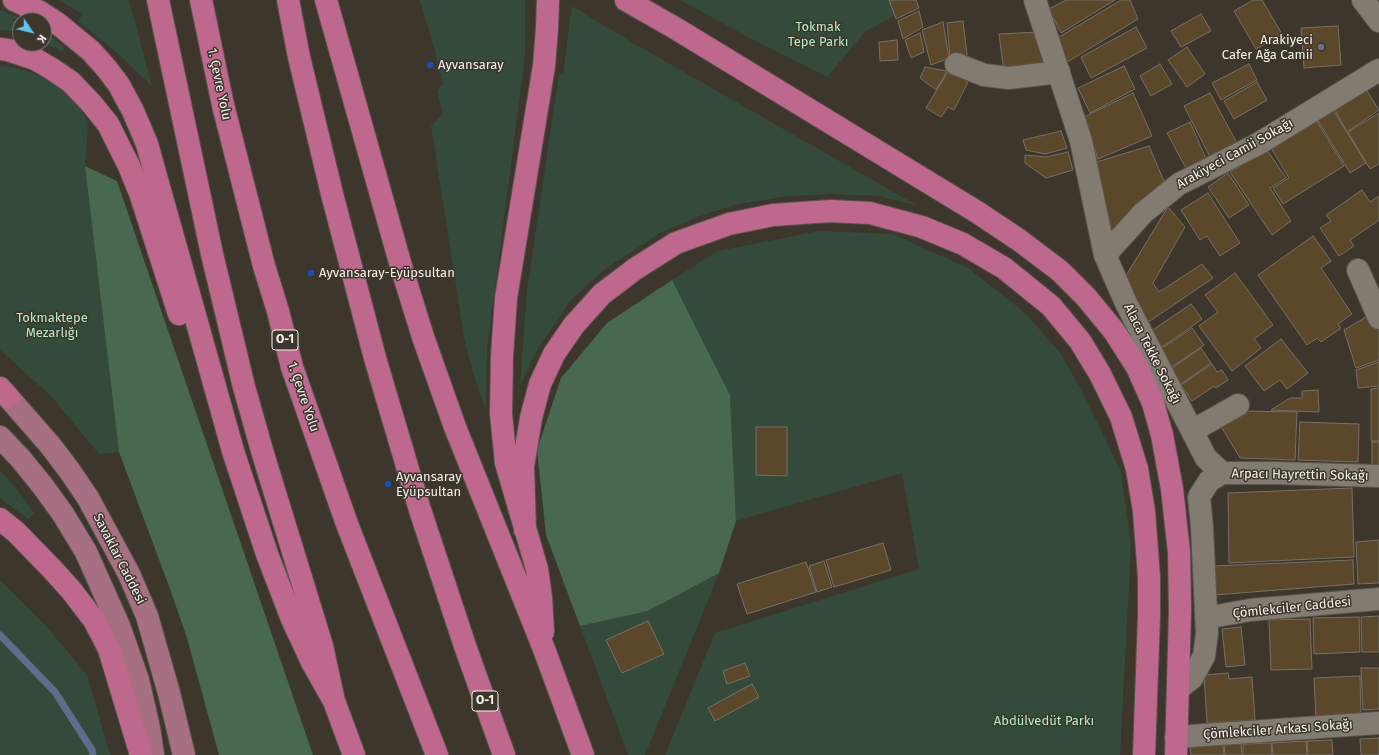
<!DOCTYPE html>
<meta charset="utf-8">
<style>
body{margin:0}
#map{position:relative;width:1379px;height:755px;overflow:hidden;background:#3c362c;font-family:"Fira Sans",sans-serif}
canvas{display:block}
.north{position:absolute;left:12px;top:12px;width:40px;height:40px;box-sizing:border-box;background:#3c362c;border:1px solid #868179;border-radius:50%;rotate:125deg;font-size:11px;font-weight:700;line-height:16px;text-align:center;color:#f6f2ec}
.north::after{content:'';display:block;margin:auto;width:14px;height:18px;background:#5cc7e7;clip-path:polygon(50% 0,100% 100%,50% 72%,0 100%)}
</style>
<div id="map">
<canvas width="1379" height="755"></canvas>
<div class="north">K</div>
</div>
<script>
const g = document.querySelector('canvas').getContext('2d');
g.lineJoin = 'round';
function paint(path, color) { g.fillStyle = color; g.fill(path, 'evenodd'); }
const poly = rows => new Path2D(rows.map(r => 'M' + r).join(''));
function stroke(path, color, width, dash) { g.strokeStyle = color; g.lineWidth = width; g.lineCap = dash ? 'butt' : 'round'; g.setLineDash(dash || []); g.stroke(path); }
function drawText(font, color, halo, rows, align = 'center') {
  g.font = font + ' "Fira Sans",sans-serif'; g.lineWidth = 3; g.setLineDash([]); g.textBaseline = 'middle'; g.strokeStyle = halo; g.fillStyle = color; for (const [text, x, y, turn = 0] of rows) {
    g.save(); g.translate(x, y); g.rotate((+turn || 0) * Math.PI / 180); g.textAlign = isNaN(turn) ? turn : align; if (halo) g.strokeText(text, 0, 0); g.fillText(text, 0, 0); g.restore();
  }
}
const green = poly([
 [59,0,129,0,152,86,114,50,78,21,82,14],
 [420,0,525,0,525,57,487,349,486,410,475,379,465,343,431,126,443,114,437,90,443,85,435,51],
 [680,0,889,0,896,15,866,31,827,77,763,45],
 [572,6,628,40,918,206,879,196,835,194,789,196,738,204,700,216,662,232,605,269,571,300,537,350,520,386,527,291,559,74,563,74],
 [0,10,25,20,20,20,20,35,10,31,0,30],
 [44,31,65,48,62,52,44,43],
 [0,66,12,67,33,73,54,84,78,104,88,123,85,166,119,452,99,454,51,396,0,350],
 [819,231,893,234,968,268,1024,312,1059,351,1082,391,1121,472,1131,547,1120,755,665,755,715,633,919,569,902,473,736,521,730,395,672,280,718,251],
 [0,470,16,488,34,513,28,519,0,498],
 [719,573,645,755,628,755,580,626,648,611],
 [0,580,46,626,87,675,110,755,0,755]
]);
const forest = poly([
 [85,166,117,181,313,755,219,755,187,638,170,589,119,452],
 [672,280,730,395,736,521,719,573,648,611,580,626,546,535,537,450,561,378,607,323]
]);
const stream = poly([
 [0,635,55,692,92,750,93,755]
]);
const building = poly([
 [889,0,916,0,919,8,896,19,889,0],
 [1066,0,1115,0,1061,33,1049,9,1066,0],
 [1121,0,1130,0,1138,19,1064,64,1054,40,1121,0],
 [1253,0,1262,0,1282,34,1256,49,1234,11,1253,0],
 [919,11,923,27,903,39,898,21,919,11],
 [1201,14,1211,31,1181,47,1171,31,1201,14],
 [963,21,967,55,950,57,947,23,963,21],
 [943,22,949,58,931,65,922,30,943,22],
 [1338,26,1341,65,1304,68,1301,28,1338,26],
 [1136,27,1147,48,1091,78,1081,57,1136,27],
 [1039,32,1046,68,1004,72,999,34,1039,32],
 [920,33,924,52,911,58,905,40,920,33],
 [897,40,898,60,880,61,879,42,897,40],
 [1187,47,1205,74,1187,87,1168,60,1187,47],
 [1160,64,1172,84,1151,96,1140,76,1160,64],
 [1249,64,1257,80,1221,100,1212,83,1249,64],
 [1124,66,1135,89,1090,113,1078,88,1124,66],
 [925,67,947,71,936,90,920,78,925,67],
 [947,73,969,80,954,110,948,107,941,117,926,108,947,73],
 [1257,82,1267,100,1234,119,1224,101,1257,82],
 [1365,88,1379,110,1347,132,1334,108,1365,88],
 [1133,93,1152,136,1098,159,1084,117,1133,93],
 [1210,93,1238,145,1210,157,1184,106,1210,93],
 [1333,110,1366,163,1350,173,1317,119,1333,110],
 [1379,113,1379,164,1370,169,1348,132,1379,113],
 [1316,120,1344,166,1283,204,1273,188,1289,178,1271,148,1316,120],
 [1190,122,1207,161,1187,170,1167,133,1190,122],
 [1061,131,1067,148,1045,154,1026,150,1023,140,1061,131],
 [1149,146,1166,186,1111,234,1090,164,1149,146],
 [1267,150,1286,178,1270,188,1291,221,1272,235,1230,172,1267,150],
 [1068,152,1073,170,1046,178,1025,163,1025,155,1046,157,1068,152],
 [1228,173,1249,205,1229,218,1208,187,1228,173],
 [1362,190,1370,202,1379,196,1379,220,1350,240,1354,246,1339,256,1320,228,1331,221,1326,215,1362,190],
 [1208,193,1240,243,1220,256,1207,236,1200,240,1181,210,1208,193],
 [1168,207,1185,227,1153,283,1159,292,1202,264,1213,278,1147,323,1122,282,1168,207],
 [1313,236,1331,261,1321,268,1352,314,1338,324,1341,328,1321,342,1317,338,1307,345,1258,275,1313,236],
 [1235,273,1273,325,1254,339,1261,348,1232,371,1199,326,1218,312,1205,295,1235,273],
 [1191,304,1202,319,1158,350,1147,334,1191,304],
 [1373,313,1379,327,1379,360,1356,368,1344,330,1373,313],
 [1192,328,1204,345,1170,368,1158,351,1192,328],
 [1281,339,1308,373,1287,389,1280,380,1264,391,1245,366,1281,339],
 [1201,348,1211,363,1181,384,1171,369,1201,348],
 [1379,362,1379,386,1358,388,1356,370,1379,362],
 [1212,364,1217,372,1222,370,1228,380,1216,388,1214,386,1192,401,1181,385,1212,364],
 [1379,388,1379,441,1371,441,1371,389,1379,388],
 [1318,390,1319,412,1271,410,1290,398,1302,398,1302,391,1318,390],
 [1241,411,1297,412,1295,460,1240,458,1219,423,1241,411],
 [1300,422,1359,424,1358,462,1298,460,1300,422],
 [756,427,787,427,787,476,756,475,756,427],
 [1372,442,1379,442,1379,468,1372,468,1372,442],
 [1352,488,1354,557,1229,563,1228,493,1352,488],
 [1379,540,1379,583,1358,584,1356,542,1379,540],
 [883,543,891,570,834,587,826,560,883,543],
 [1353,560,1354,584,1214,595,1212,566,1353,560],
 [824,561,832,587,817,592,809,566,824,561],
 [806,562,816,592,747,614,737,584,806,562],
 [1379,616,1379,652,1362,652,1361,617,1379,616],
 [1359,617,1360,652,1314,654,1313,618,1359,617],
 [1310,619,1312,669,1271,670,1269,620,1310,619],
 [648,621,664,654,622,673,606,640,648,621],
 [1241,627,1245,665,1226,667,1222,629,1241,627],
 [745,663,750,676,727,684,723,671,745,663],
 [1361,668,1379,668,1379,709,1363,710,1361,668],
 [1228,673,1229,679,1252,677,1255,720,1207,723,1204,675,1228,673],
 [1360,676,1361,719,1316,720,1314,678,1360,676],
 [752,684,759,697,715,721,708,708,752,684],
 [1379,738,1379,755,1361,755,1360,739,1379,738],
 [1332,740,1333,755,1308,755,1307,741,1332,740],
 [1306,741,1307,755,1273,755,1272,743,1306,741],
 [1271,743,1272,755,1243,755,1243,744,1271,743],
 [1241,744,1242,755,1225,755,1224,745,1241,744],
 [1223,745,1224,755,1191,755,1190,747,1223,745]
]);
const minor = poly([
 [1035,0,1081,141,1105,255,1126,303,1206,458,1222,473,1209,481,1199,497,1202,527,1207,633,1204,656,1192,678,1178,689],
 [1363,0,1379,21],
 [956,64,984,75,1009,78,1059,72],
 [1105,255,1143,213,1179,184,1258,144,1379,70],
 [1358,270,1379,318],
 [1192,431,1238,405],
 [1222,473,1275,473,1379,476],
 [1206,618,1250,610,1379,599],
 [1176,737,1379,723]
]);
const major = poly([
 [0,390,8,397,50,445,69,470,88,498,129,574,147,616,169,693,184,755],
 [0,437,20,458,42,485,63,514,86,552,119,626,138,680,149,728,153,755]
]);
const highway = poly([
 [14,0,40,12,57,23,91,51,107,69,119,85,133,111,147,144,233,451,267,554,292,619,312,662,334,701],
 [158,0,212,254,244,387,263,454,322,646,334,701,354,755],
 [201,0,223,105,264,266,278,311,292,367,347,524,437,755],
 [288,0,299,57,332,194,375,358,420,510,465,646,504,755],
 [326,0,401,266,423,337,455,427,544,649,583,755],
 [626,0,675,28,977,212,1019,240,1060,271,1086,297,1114,331,1137,367,1153,403,1162,435,1172,489,1179,552,1180,611,1176,755],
 [0,49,8,50,35,59,52,69,71,82,91,103,108,124,129,166,140,193,179,314],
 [0,388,8,397],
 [0,519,16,532,52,569,71,590,94,620,109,649,141,755],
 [525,530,523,466,531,418,540,384,554,354,574,325,602,294,635,269,676,243,729,224,773,215,830,211,870,213,922,227,963,244,1004,268,1051,306,1080,341,1100,374,1121,417,1137,469,1144,511,1149,577,1149,616,1144,755],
 [543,632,541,597,537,569,506,463,501,414,502,356,506,298,544,66,547,29,548,0]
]);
const markers = [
 [1321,47,4,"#6b7280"],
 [430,65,4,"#1a4fb4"],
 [311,273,4,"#1a4fb4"],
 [388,484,4,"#1a4fb4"]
];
const shields = [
 [285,340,26],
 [485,701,26]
];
const shieldNames = [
 ["O-1",285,340],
 ["O-1",485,701]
];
const parkNames = [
 ["Tokmak",818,27],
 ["Tepe Parkı",818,42],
 ["Tokmaktepe",52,318],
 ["Mezarlığı",52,333],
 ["Abdülvedüt Parkı",1044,721]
];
const poiNames = [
 ["Arakiyeci",1313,40,"right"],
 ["Cafer Ağa Camii",1313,55,"right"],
 ["Ayvansaray",438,65],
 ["Ayvansaray-Eyüpsultan",319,273],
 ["Ayvansaray",396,477],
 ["Eyüpsultan",396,492]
];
const streetNames = [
 ["1. Çevre Yolu",219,84,78],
 ["Arakiyeci Camii Sokağı",1235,154,-29],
 ["Alaca Tekke Sokağı",1152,354,63],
 ["1. Çevre Yolu",303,397,71],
 ["Arpacı Hayrettin Sokağı",1300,475,1],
 ["Savaklar Caddesi",119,559,63],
 ["Çömlekciler Caddesi",1292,608,-6],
 ["Çömlekciler Arkası Sokağı",1278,730,-4]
];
paint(green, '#344b3b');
paint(forest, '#486851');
stroke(stream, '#5e6d8b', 7);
paint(building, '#5b482a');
stroke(building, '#777066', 1);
stroke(minor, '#5a544c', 24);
stroke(major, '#5a544c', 24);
stroke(highway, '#5a544c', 24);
stroke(minor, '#827b71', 22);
stroke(major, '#a77082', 22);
stroke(highway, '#bf688d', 22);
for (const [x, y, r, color] of markers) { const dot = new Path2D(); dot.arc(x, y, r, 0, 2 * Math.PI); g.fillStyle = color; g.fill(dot); stroke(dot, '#3c362c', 1.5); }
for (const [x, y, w] of shields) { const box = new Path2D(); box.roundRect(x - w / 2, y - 10, w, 20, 3); g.fillStyle = '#3c362c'; g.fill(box); stroke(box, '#f6f2ec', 1); }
drawText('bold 12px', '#f6f2ec', null, shieldNames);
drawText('13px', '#b3edc4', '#3c362c', parkNames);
drawText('13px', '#f6f2ec', '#3c362c', poiNames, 'left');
drawText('13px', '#f6f2ec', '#3c362c', streetNames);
</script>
